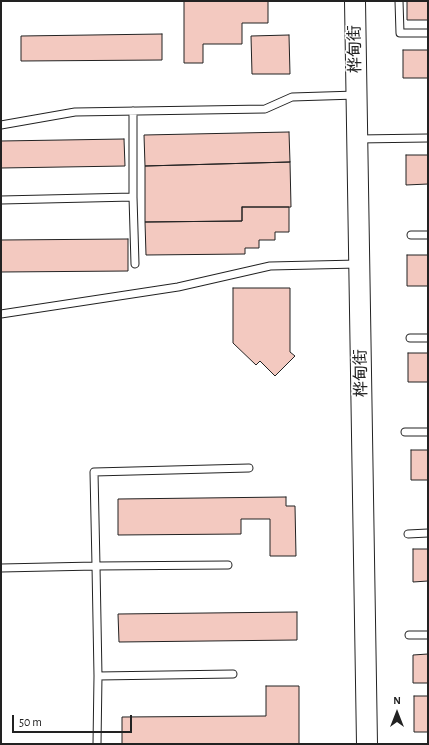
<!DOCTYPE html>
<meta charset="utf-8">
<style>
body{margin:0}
#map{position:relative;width:429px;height:745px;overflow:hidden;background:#fff;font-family:"Alegreya Sans",sans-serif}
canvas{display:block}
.frame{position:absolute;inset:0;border:2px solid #222;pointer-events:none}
.north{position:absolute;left:377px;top:693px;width:40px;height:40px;-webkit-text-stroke:3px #fff;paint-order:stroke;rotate:0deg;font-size:11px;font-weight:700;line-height:16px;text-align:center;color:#222}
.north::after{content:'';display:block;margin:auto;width:14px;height:18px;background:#222;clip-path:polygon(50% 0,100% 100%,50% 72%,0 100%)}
.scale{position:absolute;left:12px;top:715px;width:120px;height:18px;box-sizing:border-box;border:2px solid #222;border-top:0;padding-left:5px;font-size:12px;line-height:14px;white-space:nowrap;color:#222;-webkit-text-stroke:3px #fff;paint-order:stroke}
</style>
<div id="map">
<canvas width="429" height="745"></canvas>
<div class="frame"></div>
<div class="north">N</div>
<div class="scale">50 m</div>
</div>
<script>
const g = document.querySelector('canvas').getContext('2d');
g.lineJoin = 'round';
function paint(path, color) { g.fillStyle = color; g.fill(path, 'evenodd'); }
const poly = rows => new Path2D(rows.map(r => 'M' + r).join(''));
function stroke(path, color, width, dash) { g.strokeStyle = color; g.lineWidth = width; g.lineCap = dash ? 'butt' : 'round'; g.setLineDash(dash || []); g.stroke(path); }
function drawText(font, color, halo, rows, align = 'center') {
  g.font = font + ' "Alegreya Sans","Noto Sans SC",sans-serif'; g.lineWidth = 3; g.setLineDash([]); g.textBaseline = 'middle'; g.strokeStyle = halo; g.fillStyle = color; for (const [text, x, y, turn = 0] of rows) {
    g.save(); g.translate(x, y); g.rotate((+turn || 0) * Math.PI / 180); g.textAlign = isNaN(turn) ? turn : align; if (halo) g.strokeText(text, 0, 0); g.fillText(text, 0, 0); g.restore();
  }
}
const building = poly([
 [184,1,268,1,268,23,242,23,242,44,203,44,203,63,184,63,184,1],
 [407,1,428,1,428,20,407,20,407,1],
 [162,34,162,60,21,61,21,36,162,34],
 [289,35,290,74,252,74,251,36,289,35],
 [403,50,428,50,428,78,403,78,403,50],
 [289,132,290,162,145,166,144,135,289,132],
 [124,139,125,166,1,168,1,141,124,139],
 [406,155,428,155,428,184,406,185,406,155],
 [290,162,291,207,242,207,242,221,145,222,145,166,290,162],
 [242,207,289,207,289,232,275,232,275,240,259,240,259,248,245,248,245,254,146,255,145,222,242,221,242,207],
 [128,239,128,271,1,272,1,240,128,239],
 [407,255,428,255,428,286,407,286,407,255],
 [233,288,290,288,290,352,295,356,275,376,260,361,256,365,233,343,233,288],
 [408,353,428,353,428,382,408,382,408,353],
 [411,450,428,450,428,480,411,480,411,450],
 [286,497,286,506,295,506,296,556,270,556,270,519,241,519,241,534,118,535,118,499,286,497],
 [413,549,428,549,428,581,413,582,413,549],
 [297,612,297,640,119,642,118,614,297,612],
 [428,654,428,683,413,683,413,655,428,654],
 [266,686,299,686,299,744,122,744,122,717,266,716,266,686],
 [414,696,428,696,428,732,414,732,414,696]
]);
const lane = poly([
 [399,1,400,33,428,33],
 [133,111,133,197],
 [1,125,75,112,265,109,292,97,356,95],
 [358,139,428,138],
 [1,200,133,197,135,264],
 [411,235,428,235],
 [1,314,178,287,270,266,358,264],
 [410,338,428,338],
 [405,432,428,432],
 [408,534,428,533],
 [228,565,96,566,94,472,249,468],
 [1,568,96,566,98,676,97,744],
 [409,635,428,635],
 [98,676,233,674]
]);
const secondary = poly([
 [355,1,367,744]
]);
const streetNames = [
 ["桦甸街",355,49,-91],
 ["桦甸街",361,373,-91]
];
paint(building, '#f3c9c0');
stroke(building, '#222', 1);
stroke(lane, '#222', 9);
stroke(secondary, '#222', 22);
stroke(lane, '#fff', 7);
stroke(secondary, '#fff', 20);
drawText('16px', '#222', '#fff', streetNames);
</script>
